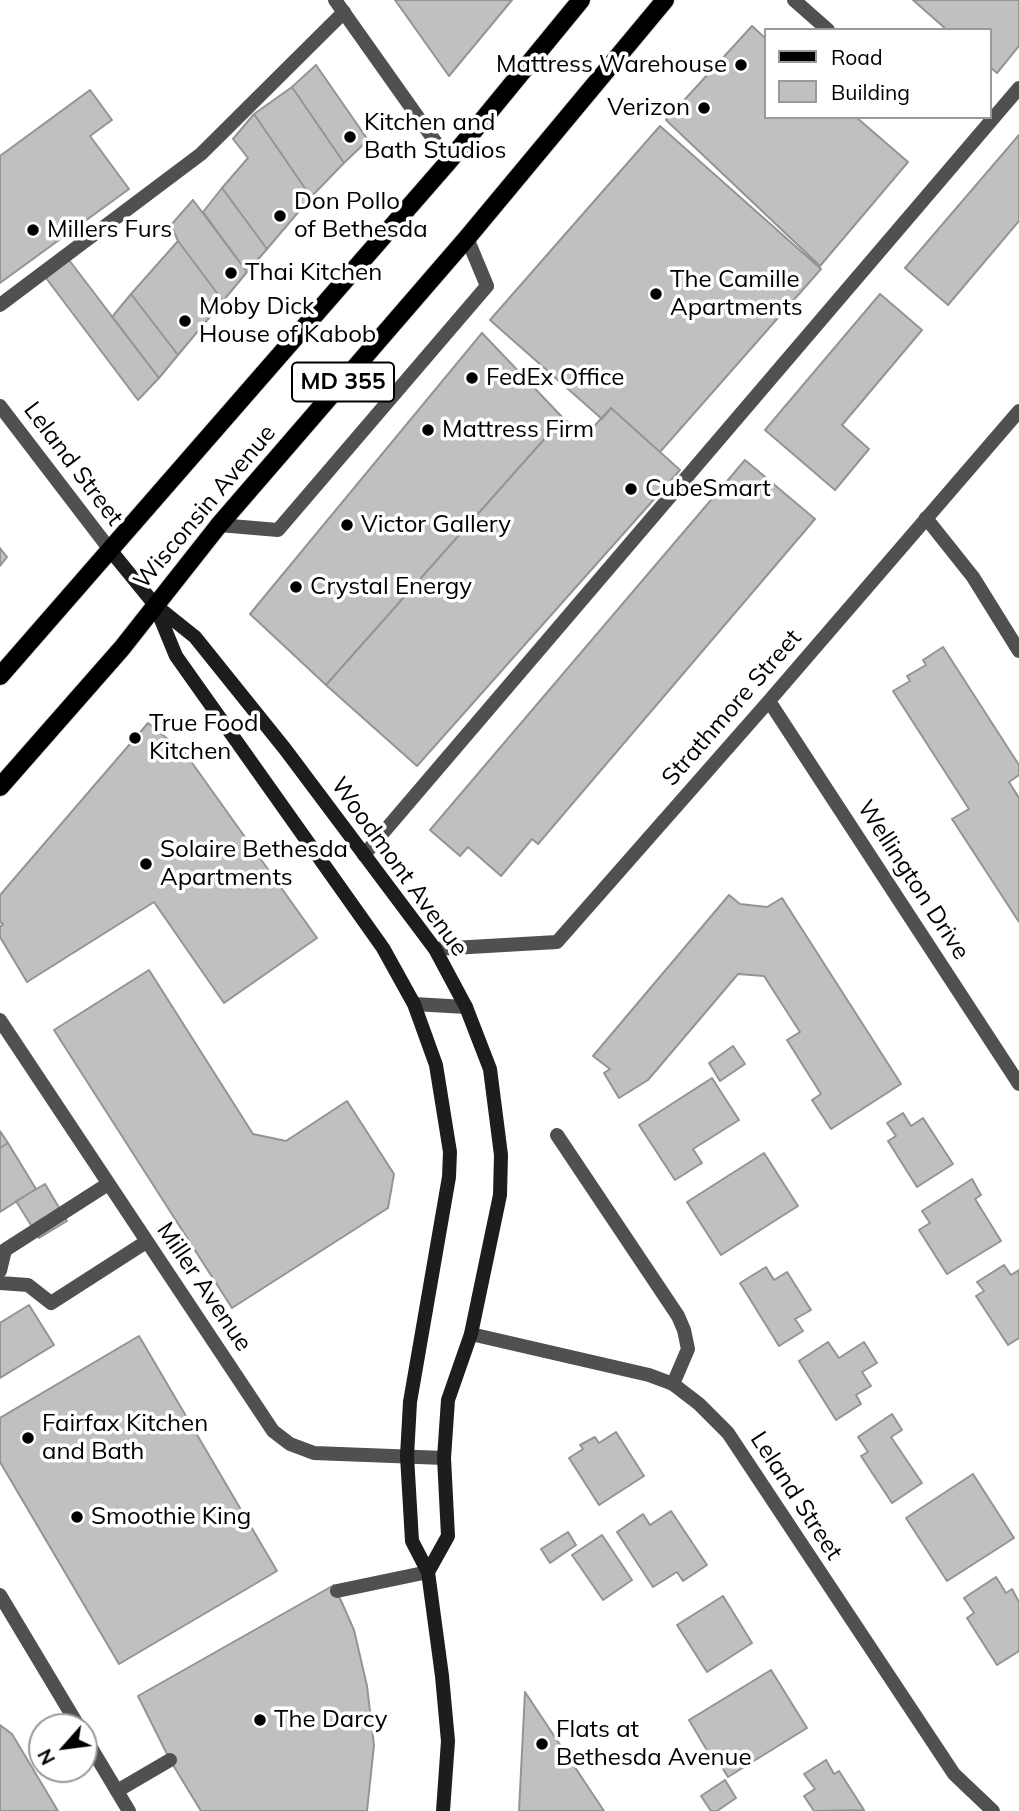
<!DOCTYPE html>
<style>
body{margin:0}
#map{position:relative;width:1019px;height:1811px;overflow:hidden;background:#fff;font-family:Mulish,sans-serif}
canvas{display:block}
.legend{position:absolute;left:764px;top:28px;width:228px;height:91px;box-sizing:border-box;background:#fff;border:2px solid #999;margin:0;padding:9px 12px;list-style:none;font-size:21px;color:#000}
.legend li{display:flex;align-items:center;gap:14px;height:35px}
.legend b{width:35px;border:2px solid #999}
.north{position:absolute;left:28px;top:1713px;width:70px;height:70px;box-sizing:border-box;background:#fff;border:2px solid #999;border-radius:50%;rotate:242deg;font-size:19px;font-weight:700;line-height:28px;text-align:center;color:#000}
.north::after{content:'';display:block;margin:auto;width:24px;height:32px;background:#000;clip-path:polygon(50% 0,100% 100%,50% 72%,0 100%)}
</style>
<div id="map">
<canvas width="1019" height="1811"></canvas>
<ul class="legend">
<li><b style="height:9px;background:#000"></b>Road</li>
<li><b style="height:19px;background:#c0c0c0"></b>Building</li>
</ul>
<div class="north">N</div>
</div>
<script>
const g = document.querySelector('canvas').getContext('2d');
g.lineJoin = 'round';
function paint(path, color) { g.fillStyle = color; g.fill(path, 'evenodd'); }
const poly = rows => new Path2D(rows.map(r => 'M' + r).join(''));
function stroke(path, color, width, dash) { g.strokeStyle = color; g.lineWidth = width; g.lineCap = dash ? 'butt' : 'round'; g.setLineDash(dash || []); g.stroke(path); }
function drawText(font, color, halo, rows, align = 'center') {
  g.font = font + ' Mulish,sans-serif'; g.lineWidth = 7; g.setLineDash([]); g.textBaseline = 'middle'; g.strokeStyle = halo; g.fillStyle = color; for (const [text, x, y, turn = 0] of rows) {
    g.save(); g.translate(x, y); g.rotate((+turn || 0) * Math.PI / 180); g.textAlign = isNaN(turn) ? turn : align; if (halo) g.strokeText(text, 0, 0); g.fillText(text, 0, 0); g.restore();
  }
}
const building = poly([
 [395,0,512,0,449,76,395,0],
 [913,0,1019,0,1019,46,997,73,989,66,989,30,947,30,913,0],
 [752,26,765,38,765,117,856,117,908,162,820,266,666,120,752,26],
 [316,65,368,140,344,163,292,87,316,65],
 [292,87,344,163,311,197,254,114,292,87],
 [90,90,112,120,90,136,129,189,0,283,0,156,90,90],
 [254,114,311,197,267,249,222,188,248,158,233,139,254,114],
 [660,126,821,269,660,452,611,408,602,419,490,320,660,126],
 [1019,135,1019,221,948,305,905,268,1019,135],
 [222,188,267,249,247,272,203,212,222,188],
 [193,200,247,272,223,301,178,241,171,225,193,200],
 [178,241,223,301,178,355,131,294,178,241],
 [69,260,159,378,138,400,46,278,69,260],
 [131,294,178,355,159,378,112,317,131,294],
 [880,294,922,330,842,425,869,449,835,490,765,430,880,294],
 [482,333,563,418,326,685,250,614,482,333],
 [611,408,680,470,417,766,326,685,563,418,585,436,611,408],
 [745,460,815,519,538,844,532,839,501,876,468,847,460,856,430,830,745,460],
 [0,548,7,557,0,566,0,548],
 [943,647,1019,765,1019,775,1009,782,1019,798,1019,922,952,819,969,809,893,691,910,681,907,676,926,665,923,660,943,647],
 [148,723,185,753,317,938,224,1003,154,902,27,982,0,937,0,927,3,924,0,922,0,895,148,723],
 [729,895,740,904,767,907,782,898,901,1084,831,1129,812,1100,821,1094,787,1040,800,1032,764,976,738,974,648,1080,619,1098,604,1073,610,1069,593,1056,729,895],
 [149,970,253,1134,286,1141,347,1101,394,1174,388,1208,232,1308,54,1030,149,970],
 [733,1046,745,1064,720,1081,709,1063,733,1046],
 [712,1078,739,1120,693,1149,702,1163,675,1180,639,1125,712,1078],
 [903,1113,911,1126,923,1118,953,1164,917,1187,888,1141,896,1136,887,1123,903,1113],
 [0,1131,8,1143,0,1148,0,1131],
 [8,1143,36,1189,0,1212,0,1148,8,1143],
 [764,1153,798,1206,721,1255,687,1202,764,1153],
 [972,1179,981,1195,975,1199,1001,1241,947,1274,919,1230,930,1223,922,1211,972,1179],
 [45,1184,67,1221,39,1238,16,1201,45,1184],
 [1004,1265,1011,1275,1019,1270,1019,1338,1008,1345,976,1296,984,1291,977,1282,1004,1265],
 [766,1267,774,1280,787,1272,811,1310,795,1319,803,1331,779,1346,740,1283,766,1267],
 [29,1305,54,1345,0,1378,0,1323,29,1305],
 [139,1336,277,1571,119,1664,0,1462,0,1418,139,1336],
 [828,1342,839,1358,864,1342,877,1363,862,1372,871,1386,856,1395,861,1404,836,1420,799,1361,828,1342],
 [892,1414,902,1430,891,1437,922,1483,892,1503,861,1456,868,1452,858,1437,892,1414],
 [616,1432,644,1476,599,1505,569,1458,583,1449,580,1445,595,1437,599,1443,616,1432],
 [973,1474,1014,1538,947,1581,906,1518,973,1474],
 [671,1511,707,1565,683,1581,677,1572,653,1587,617,1532,643,1514,650,1525,671,1511],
 [568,1532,576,1545,550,1563,541,1549,568,1532],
 [602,1535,632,1580,603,1600,572,1555,602,1535],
 [996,1577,1006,1593,1012,1589,1019,1602,1019,1651,997,1665,967,1618,974,1613,964,1598,996,1577],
 [334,1585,354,1630,367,1686,374,1745,367,1811,201,1811,170,1760,138,1696,334,1585],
 [723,1596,752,1643,707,1672,677,1625,723,1596],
 [771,1670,807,1728,728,1777,718,1761,711,1765,704,1754,708,1752,689,1720,771,1670],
 [525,1692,604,1811,519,1811,525,1692],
 [0,1725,12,1734,58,1811,0,1811,0,1725],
 [826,1760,834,1774,839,1771,864,1810,814,1811,804,1796,815,1789,804,1774,826,1760],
 [725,1780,736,1798,717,1811,711,1811,701,1796,725,1780]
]);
const lane = poly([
 [794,0,828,30],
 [0,305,201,154,344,12],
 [926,518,973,577,1019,651],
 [219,525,278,530,487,286,467,238],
 [364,855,1019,88],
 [557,1135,678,1316,684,1330,688,1349,673,1384],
 [0,1271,5,1250,108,1184],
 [0,1283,28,1285,51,1303,146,1242],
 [337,1591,428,1572],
 [117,1791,170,1760]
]);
const street = poly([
 [335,0,449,161],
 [0,406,111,551],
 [769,701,1019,1084],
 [435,949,557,942,769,701,1019,411],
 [414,1004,466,1007],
 [0,1020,273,1431,290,1444,314,1453,444,1458],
 [471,1334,649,1375,673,1384,699,1404,728,1433,954,1774,993,1811],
 [0,1595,79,1727],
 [84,1736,129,1811]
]);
const secondary = poly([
 [111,551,155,605,195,637,285,749,435,949,466,1007,490,1069,501,1155,500,1195,471,1334,448,1400,444,1458,448,1536,428,1572],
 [155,605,176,656,383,948,414,1004,436,1065,450,1152,449,1177,410,1402,407,1456,412,1541,428,1572,442,1676,448,1741,443,1811]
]);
const primary = poly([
 [0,676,449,161,581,0],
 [0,787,122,648,219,525,467,238,665,0]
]);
const markers = [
 [741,65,7,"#000"],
 [704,108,7,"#000"],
 [350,137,7,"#000"],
 [280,216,7,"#000"],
 [33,230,7,"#000"],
 [231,273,7,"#000"],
 [656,294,7,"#000"],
 [185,321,7,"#000"],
 [472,378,7,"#000"],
 [428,430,7,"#000"],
 [631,489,7,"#000"],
 [347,525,7,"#000"],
 [296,587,7,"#000"],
 [135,738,7,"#000"],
 [146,864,7,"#000"],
 [28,1438,7,"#000"],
 [77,1517,7,"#000"],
 [260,1720,7,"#000"],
 [542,1744,7,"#000"]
];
const shields = [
 [343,382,102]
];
const shieldNames = [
 ["MD 355",343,382]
];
const poiNames = [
 ["Mattress Warehouse",727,65,"right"],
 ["Verizon",690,108,"right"],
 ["Kitchen and",364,123],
 ["Bath Studios",364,151],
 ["Don Pollo",294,202],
 ["of Bethesda",294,230],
 ["Millers Furs",47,230],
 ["Thai Kitchen",245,273],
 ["The Camille",670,280],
 ["Apartments",670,308],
 ["Moby Dick",199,307],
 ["House of Kabob",199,335],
 ["FedEx Office",486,378],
 ["Mattress Firm",442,430],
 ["CubeSmart",645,489],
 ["Victor Gallery",361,525],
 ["Crystal Energy",310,587],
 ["True Food",149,724],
 ["Kitchen",149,752],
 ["Solaire Bethesda",160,850],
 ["Apartments",160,878],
 ["Fairfax Kitchen",42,1424],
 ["and Bath",42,1452],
 ["Smoothie King",91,1517],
 ["The Darcy",274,1720],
 ["Flats at",556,1730],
 ["Bethesda Avenue",556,1758]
];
const streetNames = [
 ["Leland Street",73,464,53],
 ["Wisconsin Avenue",205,507,-50],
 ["Strathmore Street",732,708,-49],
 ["Woodmont Avenue",399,867,54],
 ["Wellington Drive",913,880,57],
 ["Miller Avenue",204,1287,56],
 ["Leland Street",796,1496,57]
];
paint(building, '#c0c0c0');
stroke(building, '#949494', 2);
stroke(primary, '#dbdbdb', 20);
stroke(lane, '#505050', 14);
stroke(street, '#505050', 14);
stroke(secondary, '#1d1d1d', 14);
stroke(primary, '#000', 18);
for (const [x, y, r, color] of markers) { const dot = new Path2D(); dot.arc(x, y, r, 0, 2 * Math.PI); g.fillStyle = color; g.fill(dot); stroke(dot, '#fff', 2.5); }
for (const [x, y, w] of shields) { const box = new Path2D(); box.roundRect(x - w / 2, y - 19.5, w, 39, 5); g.fillStyle = '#fff'; g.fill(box); stroke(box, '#000', 2); }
drawText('bold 23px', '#000', null, shieldNames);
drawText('24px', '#000', '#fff', poiNames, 'left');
drawText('24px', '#000', '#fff', streetNames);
</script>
